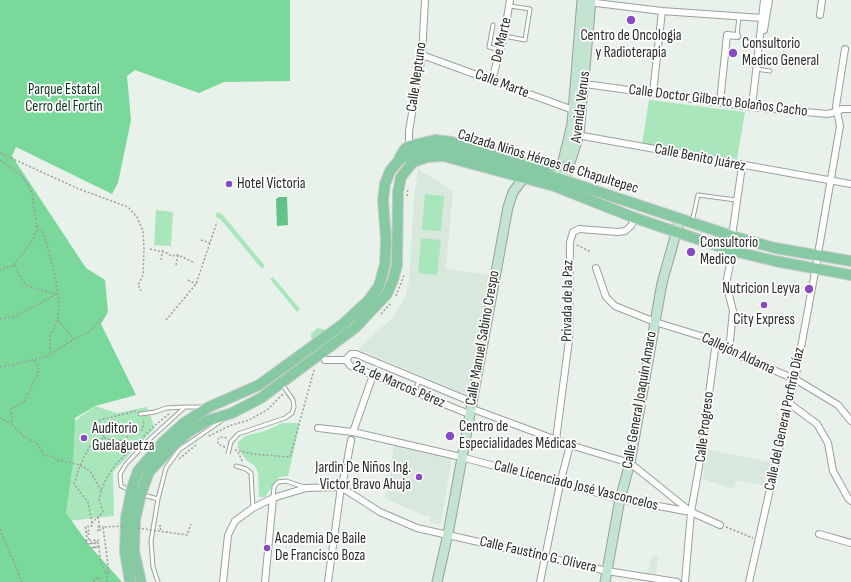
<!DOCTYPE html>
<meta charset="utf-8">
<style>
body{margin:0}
canvas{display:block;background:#e9f1eb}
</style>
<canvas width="851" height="582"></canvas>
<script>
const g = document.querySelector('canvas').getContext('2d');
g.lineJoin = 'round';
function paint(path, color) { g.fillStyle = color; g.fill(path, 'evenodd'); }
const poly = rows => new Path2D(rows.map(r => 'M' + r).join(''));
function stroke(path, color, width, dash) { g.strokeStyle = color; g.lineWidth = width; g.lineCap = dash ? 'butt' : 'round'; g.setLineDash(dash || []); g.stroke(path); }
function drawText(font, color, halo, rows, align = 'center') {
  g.font = font + ' "Sofia Sans Condensed",sans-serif'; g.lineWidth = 3.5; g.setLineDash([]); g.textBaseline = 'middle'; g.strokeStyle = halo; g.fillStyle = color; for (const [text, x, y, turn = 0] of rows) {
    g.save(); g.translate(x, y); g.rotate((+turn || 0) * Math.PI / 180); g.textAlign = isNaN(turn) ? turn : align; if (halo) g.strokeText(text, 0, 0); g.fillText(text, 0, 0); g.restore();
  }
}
const built = poly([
 [418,169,453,191,446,269,491,275,467,395,358,349,392,318,405,297,409,282,414,196],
 [394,446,452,457,441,524,430,523,431,516,422,515,385,498],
 [706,449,771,462,764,485,736,480,734,489,703,479],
 [652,556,658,557,655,576,647,575]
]);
const green = poly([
 [649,100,745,112,737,159,642,144],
 [425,194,444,196,441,231,422,230],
 [156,210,173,212,171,246,154,245],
 [217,212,222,214,265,266,262,269,221,220,215,216],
 [421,238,441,240,437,275,418,273],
 [273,277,300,309,297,312,270,279],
 [317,328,327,330,312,342,311,334],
 [95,406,117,413,147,407,155,428,113,472,114,516,66,521,68,426],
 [282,423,300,423,288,476,279,477,265,497,259,497,258,473,255,466,246,460,238,448,238,442,245,436,265,431]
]);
const forest = poly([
 [0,0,290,0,290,81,224,82,199,93,135,70,127,76,131,120,118,183,112,194,16,147,12,156,86,268,105,280,108,312,101,324,136,395,95,406,75,418,73,462,66,513,89,545,122,582,0,582]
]);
const water = poly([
 [279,197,287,197,288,225,277,226,276,199]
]);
const path = poly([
 [0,153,79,189,128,207,137,217,143,231,144,249,143,275,138,285,141,291],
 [0,160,23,177,32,193,37,230,32,241,14,265,0,270],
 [407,196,408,188],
 [37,225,44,234,55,275,59,303,58,320,50,336,50,355],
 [201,240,210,243],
 [577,245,591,252],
 [150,249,167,253,171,256,178,255,195,263],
 [161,260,163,248],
 [14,265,26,286,57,294],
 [176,265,178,255],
 [188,280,196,284],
 [396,296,404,275],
 [381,314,392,302],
 [0,319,16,316,57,294],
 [58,320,74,339],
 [166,320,196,284,217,222],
 [35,360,39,370,25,401,11,409,13,425,24,437,37,443,44,455,54,457,57,460,80,465,90,471,101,490],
 [0,367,21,363,50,355,69,342,90,331,102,317],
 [0,418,12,424],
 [209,436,229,426,249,420,267,410,283,394],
 [104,438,114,441,123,440,132,433,142,430,144,424,143,419],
 [225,447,218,444,218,439,220,437,228,438],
 [235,450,253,454,290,457,314,370],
 [238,452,243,463],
 [179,459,196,445],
 [98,517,100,529,100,531,98,531,98,527,103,527],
 [92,523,88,502,74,484,80,465,91,444,95,443,97,440,104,438,100,420,136,411],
 [159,526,161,526,160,531],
 [726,527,753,538],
 [0,529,22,582],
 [106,572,107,582],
 [109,573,106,572,101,564,99,547,91,548,99,546,98,543,87,544,98,542,98,540,84,541,89,539,87,538,85,526,87,534,89,534,88,526,92,526,92,523,103,512,99,499,101,491,106,479,116,464,153,427,170,413],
 [94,582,94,580,98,577,101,582]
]);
const lane = poly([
 [493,25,489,47,500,50],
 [504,36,525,40,530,9,510,6],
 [737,36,739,16],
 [756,69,770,71],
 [692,222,698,195,736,200],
 [414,392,419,381],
 [140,414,155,412,166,408,185,407],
 [231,442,238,434,285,418,292,413,294,407,293,400,282,384],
 [236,466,246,469,251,473,253,508],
 [130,490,121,486,120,474,126,464,152,437,185,407,203,407],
 [143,495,158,499],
 [273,498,274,487,278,482,286,481,304,487],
 [158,582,153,567,151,541,158,499,166,468,179,450,221,421]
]);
const street = poly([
 [588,2,662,11,762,18],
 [820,15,822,0],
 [764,30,769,0],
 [422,55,576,111],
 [492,80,504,36,510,0],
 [585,84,752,107,827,114,836,112,842,109,851,109],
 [653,93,662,11],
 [720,102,727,35,737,36],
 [752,107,764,0],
 [577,135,851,184],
 [409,148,409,131,422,55,425,0],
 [732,236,742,166],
 [819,248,840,126,836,106,845,49],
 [596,268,606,297,615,306,655,322,704,337,739,356,795,379,838,405,851,421],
 [729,351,733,311,726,283,733,251],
 [325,360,347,360],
 [790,404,817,424,828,443,833,471,848,498,851,501],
 [470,408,570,445,630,463,691,512,720,525],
 [469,414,351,366,348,363,347,358,351,354,356,354,472,402],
 [318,428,353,432,461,457,620,499,691,512],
 [353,432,373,375],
 [556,440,569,340,570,242,573,232,579,229,618,232,625,231,631,226,635,218],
 [347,462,351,440],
 [819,534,851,543],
 [223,582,228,535,235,521,253,508,273,498,306,488,341,487,380,512,417,528,607,571,677,582],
 [265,582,273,498],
 [328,582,341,487,345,472],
 [540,582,560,484,570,445],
 [685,582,691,512,699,467,716,342],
 [749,582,795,379,818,256]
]);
const secondary = poly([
 [555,184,563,161,572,124,582,0],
 [562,187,579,135,591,0],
 [437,582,448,534,508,207,513,192,527,174],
 [605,582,620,499,630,463,662,283,680,219]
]);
const primary = poly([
 [400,157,405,149,409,146,435,140,452,142,527,163,569,167],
 [184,423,209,407,259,385,343,324,368,301,379,286,385,264,386,240,383,200,385,184,390,171,399,160,409,154,429,147,446,147,557,178,732,236,775,248,851,261],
 [190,431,207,421,232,413,261,398,355,328,387,294,393,280,397,265,398,192,401,177,413,162,427,157,443,156,554,186,635,218,733,251,775,261,851,275],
 [126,518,125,552,130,582],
 [135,520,134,551,141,582]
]);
const pathBridge = poly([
 [138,528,187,535,191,524],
 [109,573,103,527,123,526]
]);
const laneBridge = poly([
 [228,454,231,442]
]);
const primaryBridge = poly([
 [126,518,132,488,138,471,163,442,184,423],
 [135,520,141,494,149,472,176,443,190,431]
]);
const markers = [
 [631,20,5,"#864bc2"],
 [733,53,5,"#864bc2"],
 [229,184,4,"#864bc2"],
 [691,252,5,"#864bc2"],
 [809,289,5,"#864bc2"],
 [764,305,4,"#864bc2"],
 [450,436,5,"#864bc2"],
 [84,438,4,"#864bc2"],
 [419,477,4,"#864bc2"],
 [267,548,4,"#864bc2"]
];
const poiNames = [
 ["Centro de Oncologia",631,36,"center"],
 ["y Radioterapia",631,53,"center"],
 ["Consultorio",742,44],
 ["Medico General",742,61],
 ["Hotel Victoria",237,184],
 ["Consultorio",700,243],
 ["Medico",700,260],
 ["Nutricion Leyva",800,289,"right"],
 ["City Express",764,320,"center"],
 ["Centro de",459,427],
 ["Especialidades Médicas",459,444],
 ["Auditorio",92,429],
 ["Guelaguetza",92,446],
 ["Jardin De Niños Ing.",411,468,"right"],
 ["Victor Bravo Ahuja",411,485,"right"],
 ["Academia De Baile",275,539],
 ["De Francisco Boza",275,556]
];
const streetNames = [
 ["De Marte",502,40,-77],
 ["Calle Neptuno",417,77,-82],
 ["Calle Marte",502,84,21],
 ["Calle Doctor Gilberto Bolaños Cacho",718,101,7],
 ["Avenida Venus",581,107,-83],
 ["Calle Benito Juárez",700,158,11],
 ["Calzada Niños Héroes de Chapultepec",548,162,17],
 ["Privada de la Paz",568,301,-89],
 ["Calle Manuel Sabino Crespo",483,338,-80],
 ["Callejón Aldama",738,354,25],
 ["2a. de Marcos Pérez",399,385,23],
 ["Calle General Joaquín Amaro",640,400,-80],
 ["Calle del General Porfirio Díaz",785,419,-78],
 ["Calle Progreso",705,427,-83],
 ["Calle Licenciado José Vasconcelos",576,486,14],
 ["Calle Faustino G. Olivera",538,555,13]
];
const parkNames = [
 ["Parque Estatal",64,90],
 ["Cerro del Fortín",64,107]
];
paint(built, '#d9e8dd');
paint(green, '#aae6bb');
paint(forest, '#79d89a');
paint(water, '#63c285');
stroke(lane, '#99a19b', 5);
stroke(street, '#99a19b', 8);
stroke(secondary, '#99a19b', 11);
stroke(primary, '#cbcccb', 12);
stroke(path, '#999f9b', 1.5, [2, 2]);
stroke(lane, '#fff', 3);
stroke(street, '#fff', 6);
stroke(secondary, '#c3e4d0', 9);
stroke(primary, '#86c9a2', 10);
stroke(laneBridge, '#99a19b', 5, []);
stroke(primaryBridge, '#cbcccb', 12, []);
stroke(pathBridge, '#999f9b', 1.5, [2, 2]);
stroke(laneBridge, '#fff', 3);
stroke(primaryBridge, '#86c9a2', 10);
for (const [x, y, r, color] of markers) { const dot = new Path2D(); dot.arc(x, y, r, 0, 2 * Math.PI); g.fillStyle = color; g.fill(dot); stroke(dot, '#fff', 1.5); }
drawText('15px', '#272a27', '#fff', poiNames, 'left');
drawText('15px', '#272a27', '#fff', streetNames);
drawText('15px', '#0b341c', '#fff', parkNames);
</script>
